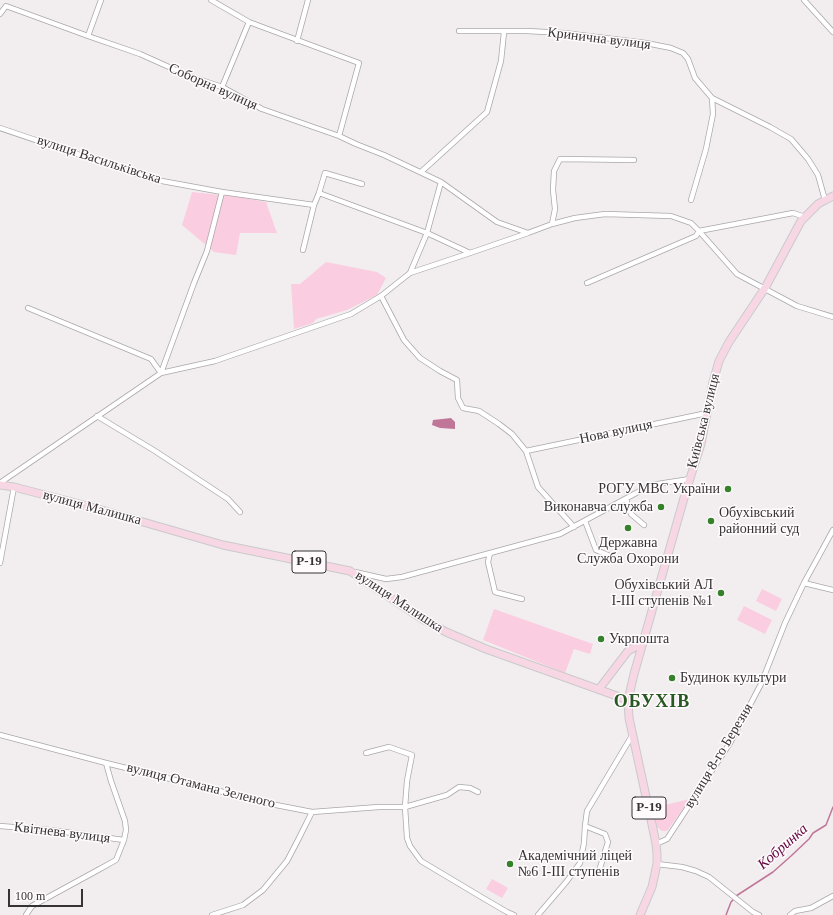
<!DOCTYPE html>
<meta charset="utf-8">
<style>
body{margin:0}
#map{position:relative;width:833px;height:915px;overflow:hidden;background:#f2eef0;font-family:"Times New Roman",serif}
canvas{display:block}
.scale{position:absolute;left:8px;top:889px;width:75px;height:18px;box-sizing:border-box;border:2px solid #353334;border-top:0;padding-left:5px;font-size:12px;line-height:14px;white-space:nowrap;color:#353334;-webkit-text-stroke:3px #fffbfd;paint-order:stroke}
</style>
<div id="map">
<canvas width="833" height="915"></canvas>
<div class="scale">100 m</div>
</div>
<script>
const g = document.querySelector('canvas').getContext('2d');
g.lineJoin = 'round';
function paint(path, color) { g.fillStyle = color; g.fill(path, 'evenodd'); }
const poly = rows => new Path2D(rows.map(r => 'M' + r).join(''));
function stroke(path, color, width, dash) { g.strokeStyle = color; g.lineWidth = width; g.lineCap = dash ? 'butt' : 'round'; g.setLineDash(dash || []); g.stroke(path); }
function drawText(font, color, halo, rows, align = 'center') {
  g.font = font + ' "Times New Roman",serif'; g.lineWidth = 3; g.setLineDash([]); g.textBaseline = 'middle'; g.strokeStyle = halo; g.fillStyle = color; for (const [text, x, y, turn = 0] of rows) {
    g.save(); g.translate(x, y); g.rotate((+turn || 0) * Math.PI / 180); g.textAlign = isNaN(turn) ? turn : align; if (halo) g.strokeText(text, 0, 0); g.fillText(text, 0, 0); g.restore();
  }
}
const green = poly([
 [192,192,238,197,266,202,277,233,240,233,236,255,214,252,182,225],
 [326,262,377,272,386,278,377,295,347,310,316,319,313,323,294,329,291,284,300,284],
 [762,589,782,599,776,611,756,601],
 [744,606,772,620,765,634,737,620],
 [494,609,593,644,590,654,574,649,565,673,483,640],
 [690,799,667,831,662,831,657,827,652,808],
 [492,879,508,888,502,898,486,889]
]);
const water = poly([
 [451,418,455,422,455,429,440,428,432,425,433,420]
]);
const stream = poly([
 [736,896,773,872,791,856,809,839,813,833,826,825,833,807],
 [726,915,731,902,734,899]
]);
const street = poly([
 [211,0,249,22,359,63,339,136],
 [804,0,833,32],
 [0,14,6,6,88,36,140,54,189,76,222,87,262,109,339,136,356,144,384,155,441,182,427,233,470,253,528,233],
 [459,31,527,31,564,33,646,43,671,48,683,53,688,59,695,78,712,98,770,127,791,139,808,159,818,175,825,200],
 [88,36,101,0],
 [297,41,308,0],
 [222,87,249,22],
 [0,128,151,179,222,192,207,251,194,283,161,373],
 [421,172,487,112,501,61,504,32],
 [441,182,497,222,528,233,552,224,555,209,553,190,554,171,560,159,634,160],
 [222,192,314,205],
 [319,193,325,173,362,184],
 [691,200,706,149,713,114,712,98],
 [552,224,575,218,605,214,671,216,691,223,699,231,793,213,805,217],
 [303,250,314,205,319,193,427,233,410,273],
 [587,283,696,236,699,231,737,274,797,306,833,317],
 [381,296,404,340,420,358,440,371,457,380,458,398,463,408,479,411,499,424,512,434,526,451,538,487,574,527],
 [28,308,151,359,161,373],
 [97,416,155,451,228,499,240,512],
 [526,451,707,413],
 [0,483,161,373,215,361,351,314,381,296,410,273,470,253],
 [626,499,631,514,644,525],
 [585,521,596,550,608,555],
 [490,553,488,562,495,592,522,599],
 [0,563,14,487],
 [355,572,386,579,402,577,560,534,651,485,690,479],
 [804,583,833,590],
 [0,735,106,763,276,805,312,812,379,807,405,807,407,838,410,846,421,861,483,898,507,912,514,915],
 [366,753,389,747,412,755,407,781,405,807,447,795,459,787,470,788,478,792],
 [0,826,50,830,124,840],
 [585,826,587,811,633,734],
 [656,844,667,839,730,743,761,684,785,623,804,583,833,530],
 [657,864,682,867,696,871,709,877,753,912,759,915],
 [26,915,32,906,98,870,116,860,124,840,126,830,125,821,111,781,106,763],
 [212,915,243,905,263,890,287,861,298,840,312,812],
 [538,915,567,881,580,863,584,843,585,826,605,834,608,842,599,871],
 [790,915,795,911,811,908,833,896]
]);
const primary = poly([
 [0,485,14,487,91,507,223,545,350,571,421,618,446,632,486,649,628,700],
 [599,689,628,651,644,642],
 [640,915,652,887,657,864,657,854,656,844,653,829,629,718,628,700,634,674,686,491,701,444,713,382,719,361,729,342,765,288,801,221,818,204,833,196]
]);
const markers = [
 [728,489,4,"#35822a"],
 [661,507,4,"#35822a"],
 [711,521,4,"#35822a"],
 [628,528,4,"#35822a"],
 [721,593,4,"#35822a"],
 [601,639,4,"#35822a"],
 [672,678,4,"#35822a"],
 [510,864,4,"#35822a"]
];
const shields = [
 [309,562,34],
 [649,808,34]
];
const shieldNames = [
 ["Р-19",309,562],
 ["Р-19",649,808]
];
const streetNames = [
 ["Кринична вулиця",599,39,7],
 ["Соборна вулиця",213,87,24],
 ["вулиця Васильківська",99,160,18],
 ["Київська вулиця",704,421,-76],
 ["Нова вулиця",616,432,-12],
 ["вулиця Малишка",92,508,15],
 ["вулиця Малишка",399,602,33],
 ["вулиця 8-го Березня",719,756,-59],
 ["вулиця Отамана Зеленого",201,786,14],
 ["Квітнева вулиця",62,833,7]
];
const poiNames = [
 ["РОГУ МВС України",720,489,"right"],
 ["Виконавча служба",653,507,"right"],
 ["Обухівський",719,513],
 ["районний суд",719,529],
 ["Державна",628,543,"center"],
 ["Служба Охорони",628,559,"center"],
 ["Обухівський АЛ",713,585,"right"],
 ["І-ІІІ ступенів №1",713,601,"right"],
 ["Укрпошта",609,639],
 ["Будинок культури",680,678],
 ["Академічний ліцей",518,856],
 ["№6 І-ІІІ ступенів",518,872]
];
const waterNames = [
 ["Кобринка",783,847,-41]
];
const districtNames = [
 ["ОБУХІВ",652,702]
];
paint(green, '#fbcde0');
paint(water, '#c07698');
stroke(stream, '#c07698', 1.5);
stroke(street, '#aba7a9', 6);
stroke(primary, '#cacaca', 9);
stroke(street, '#fff', 4.5);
stroke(primary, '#f8d7e5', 7);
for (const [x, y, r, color] of markers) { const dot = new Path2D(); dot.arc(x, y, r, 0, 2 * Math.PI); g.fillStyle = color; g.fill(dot); stroke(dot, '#fffbfd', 1.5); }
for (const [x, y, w] of shields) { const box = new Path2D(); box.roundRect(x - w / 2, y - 11, w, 22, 3); g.fillStyle = '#fffbfd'; g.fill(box); stroke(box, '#353334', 1); }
drawText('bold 13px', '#353334', null, shieldNames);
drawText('14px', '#353334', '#fffbfd', streetNames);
drawText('14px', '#353334', '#fffbfd', poiNames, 'left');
drawText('italic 15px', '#63053e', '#fffbfd', waterNames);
g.letterSpacing = '1px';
drawText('bold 18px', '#295922', '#fffbfd', districtNames);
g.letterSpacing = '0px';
</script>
